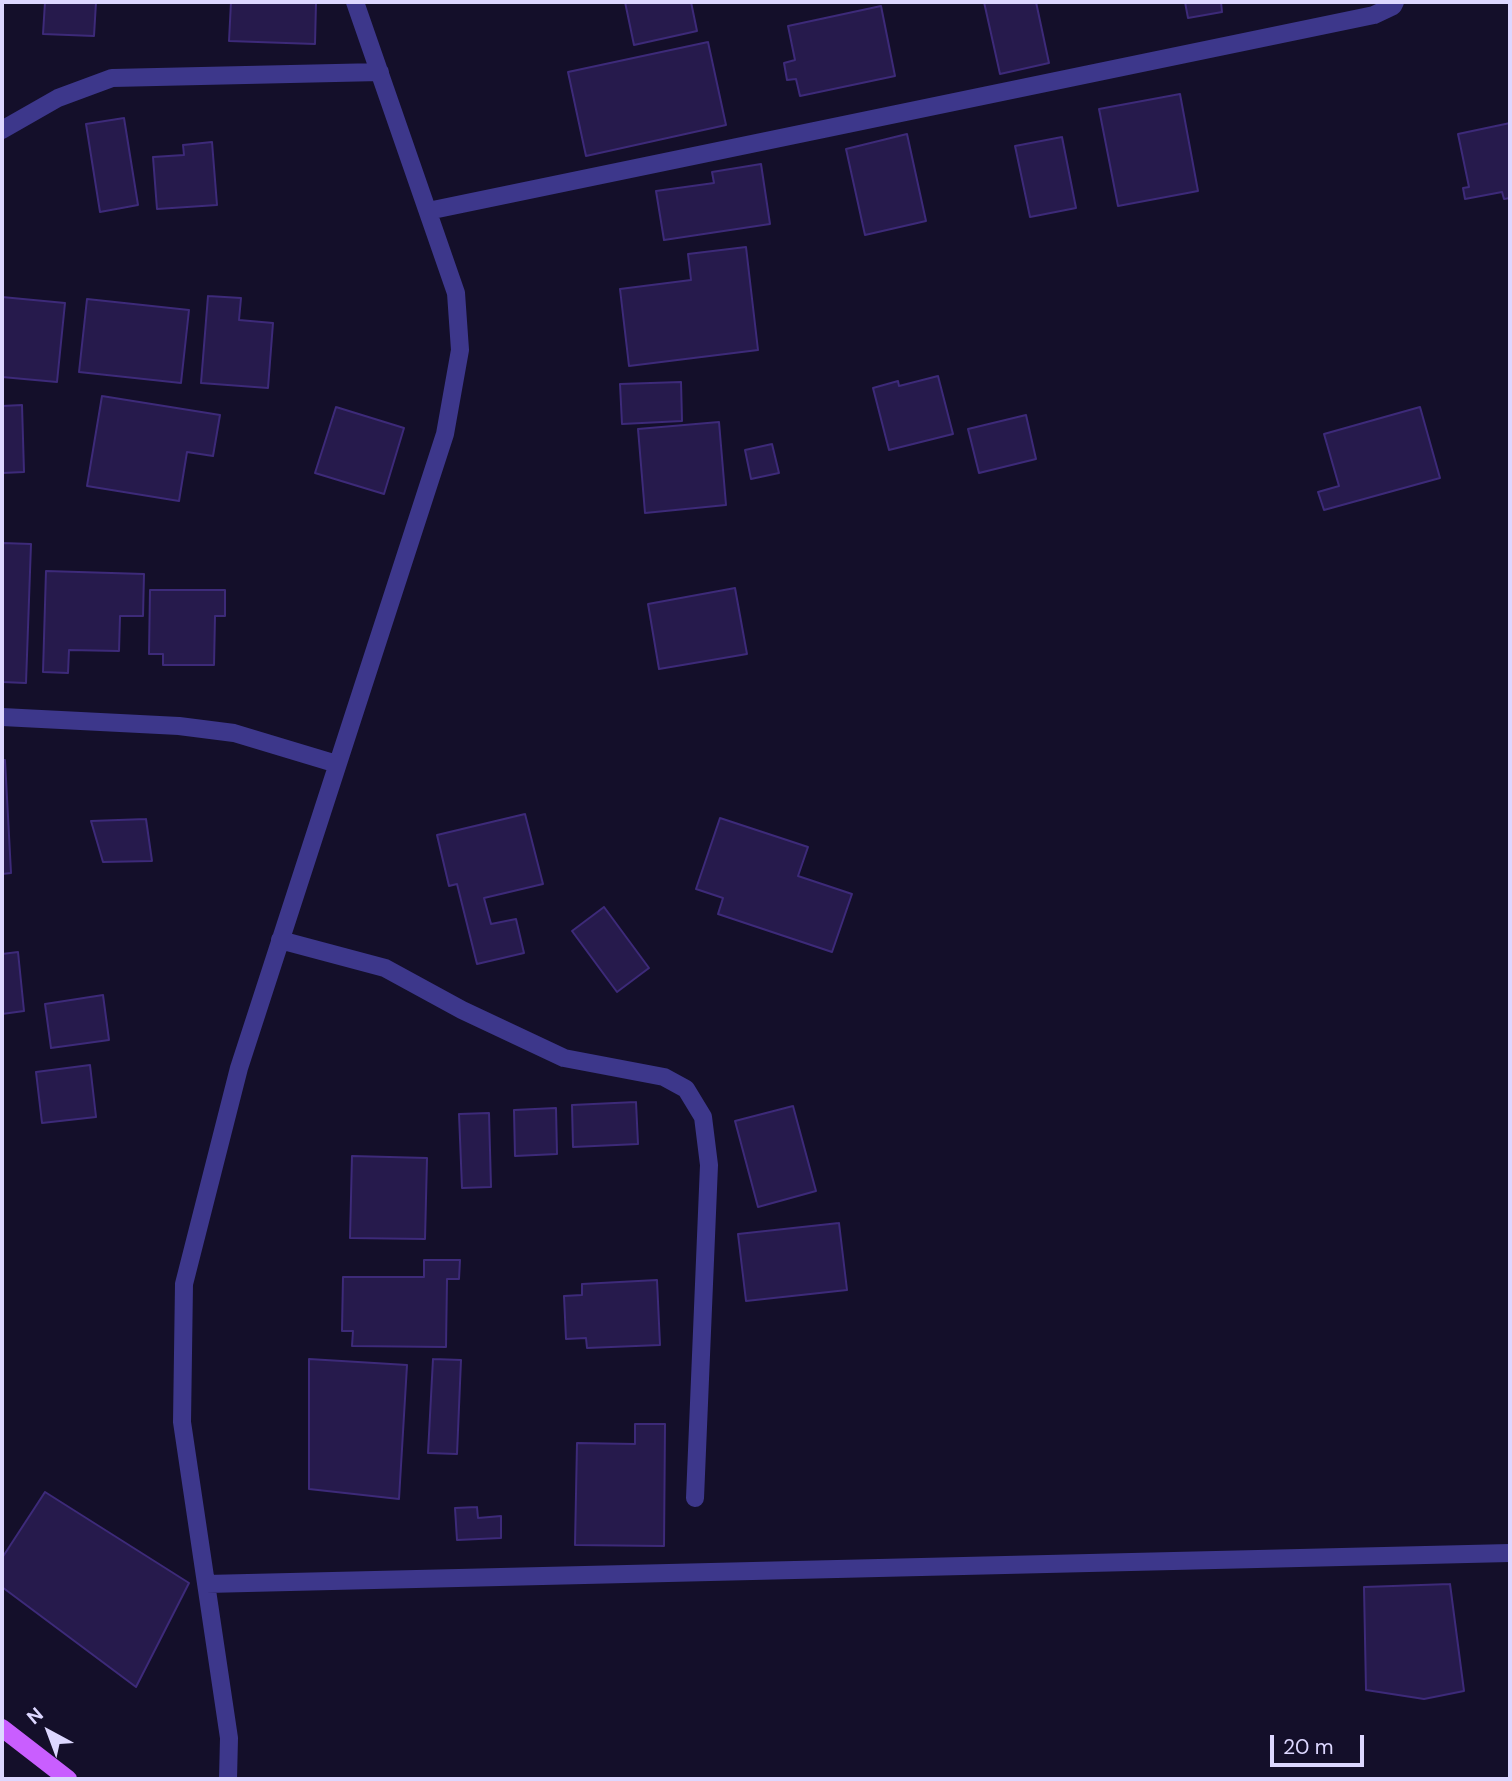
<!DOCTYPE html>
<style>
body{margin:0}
#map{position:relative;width:1512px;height:1781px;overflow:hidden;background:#140f2a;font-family:"DM Sans",sans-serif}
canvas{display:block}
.frame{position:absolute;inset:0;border:4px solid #ddd7ff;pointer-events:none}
.north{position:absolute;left:14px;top:1697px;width:70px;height:70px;-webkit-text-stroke:5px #140f2a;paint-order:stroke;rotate:319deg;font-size:19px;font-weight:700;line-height:28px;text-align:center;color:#ddd7ff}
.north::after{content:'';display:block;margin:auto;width:24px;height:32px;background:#ddd7ff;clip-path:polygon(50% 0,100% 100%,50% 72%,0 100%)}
.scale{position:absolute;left:1270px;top:1735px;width:94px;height:32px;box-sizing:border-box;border:4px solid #ddd7ff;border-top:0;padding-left:9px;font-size:21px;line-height:24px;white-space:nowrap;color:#ddd7ff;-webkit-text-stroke:5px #140f2a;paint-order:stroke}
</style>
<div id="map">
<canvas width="1512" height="1781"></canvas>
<div class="frame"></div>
<div class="north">N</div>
<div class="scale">20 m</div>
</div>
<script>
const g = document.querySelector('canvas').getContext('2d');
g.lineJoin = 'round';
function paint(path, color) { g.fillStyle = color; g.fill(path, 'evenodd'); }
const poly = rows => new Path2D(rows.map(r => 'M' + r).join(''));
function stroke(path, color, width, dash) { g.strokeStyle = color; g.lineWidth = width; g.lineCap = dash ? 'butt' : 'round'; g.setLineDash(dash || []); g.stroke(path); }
const building = poly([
 [45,2,96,2,94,36,43,34,45,2],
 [231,2,316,2,315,44,229,41,231,2],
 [625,2,691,2,697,31,634,45,625,2],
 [984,2,1036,2,1049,63,1000,74,984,2],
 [1185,2,1221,2,1222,12,1188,18,1185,2],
 [881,6,895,76,800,96,796,79,787,80,784,63,795,60,788,26,881,6],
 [708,42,726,125,586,156,568,72,708,42],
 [1180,94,1198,191,1118,206,1099,109,1180,94],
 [124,118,138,205,100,212,86,124,124,118],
 [1510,123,1510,198,1504,199,1502,192,1465,199,1463,188,1469,187,1458,134,1510,123],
 [907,134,926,221,865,235,846,149,907,134],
 [1062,137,1076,208,1030,217,1015,146,1062,137],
 [212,142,217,205,157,209,153,157,184,155,183,145,212,142],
 [761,164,770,224,664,240,656,191,714,183,712,172,761,164],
 [746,247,758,350,629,366,620,289,691,280,688,254,746,247],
 [208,296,241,298,239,320,273,323,268,388,201,383,208,296],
 [2,297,65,303,57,382,2,377,2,297],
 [87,299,189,310,181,383,79,372,87,299],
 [938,376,953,434,889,450,873,388,898,381,899,386,938,376],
 [681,382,682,421,622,424,620,384,681,382],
 [102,396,220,415,213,456,187,452,179,501,87,486,102,396],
 [22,405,24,472,2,473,2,406,22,405],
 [336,407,404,428,384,494,315,473,336,407],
 [1420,407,1440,478,1324,510,1318,492,1339,486,1324,434,1420,407],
 [1026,415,1036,459,979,473,968,429,1026,415],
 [719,422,726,505,645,513,638,429,719,422],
 [772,444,779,473,751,479,745,450,772,444],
 [2,543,31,544,26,683,2,682,2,543],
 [46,571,144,574,143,616,120,616,119,651,69,650,68,673,43,672,46,571],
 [735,588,747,654,659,669,648,604,735,588],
 [150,590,225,590,225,616,215,616,214,665,163,665,163,654,149,654,150,590],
 [2,760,5,760,11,873,2,874,2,760],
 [525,814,543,884,484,898,491,924,516,919,524,953,477,964,457,884,449,886,437,835,525,814],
 [720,818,808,847,798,876,852,894,832,952,718,914,723,898,696,889,720,818],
 [146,819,152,861,103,862,91,821,146,819],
 [604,907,649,968,617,992,572,931,604,907],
 [18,952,24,1011,2,1014,2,954,18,952],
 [103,995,109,1040,51,1048,45,1004,103,995],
 [90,1065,96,1117,42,1123,36,1072,90,1065],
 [636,1102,638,1144,573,1147,572,1105,636,1102],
 [793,1106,816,1191,758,1207,735,1121,793,1106],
 [556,1108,557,1154,515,1156,514,1110,556,1108],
 [489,1113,491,1187,462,1188,459,1114,489,1113],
 [352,1156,427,1158,425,1239,350,1238,352,1156],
 [839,1223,847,1290,746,1301,738,1234,839,1223],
 [424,1260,460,1260,459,1279,447,1279,446,1347,352,1346,353,1331,342,1331,343,1277,424,1277,424,1260],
 [657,1280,660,1345,587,1348,586,1338,566,1339,564,1296,582,1295,582,1284,657,1280],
 [309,1359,407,1365,399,1499,309,1489,309,1359],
 [433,1359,461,1360,457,1454,428,1453,433,1359],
 [635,1424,665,1424,664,1546,575,1545,577,1443,635,1444,635,1424],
 [45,1492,189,1583,136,1687,2,1587,2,1558,45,1492],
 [477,1507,478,1518,501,1516,501,1538,457,1540,455,1508,477,1507],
 [1450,1584,1464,1691,1424,1699,1366,1690,1364,1587,1450,1584]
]);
const street = poly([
 [2,130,58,98,112,78,380,72],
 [428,211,1374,15,1393,6,1395,2],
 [2,717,179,726,234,733,337,764],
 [280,940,385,968,462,1010,564,1058,664,1077,686,1089,703,1117,709,1165,695,1498],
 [206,1584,1510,1553],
 [228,1779,229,1738,182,1422,184,1284,239,1068,445,434,460,350,456,293,355,2]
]);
const primary = poly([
 [2,1728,68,1779]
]);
paint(building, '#261a4c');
stroke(building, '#3d2a79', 2);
stroke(street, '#3d378b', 18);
stroke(primary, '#c95eff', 18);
</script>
